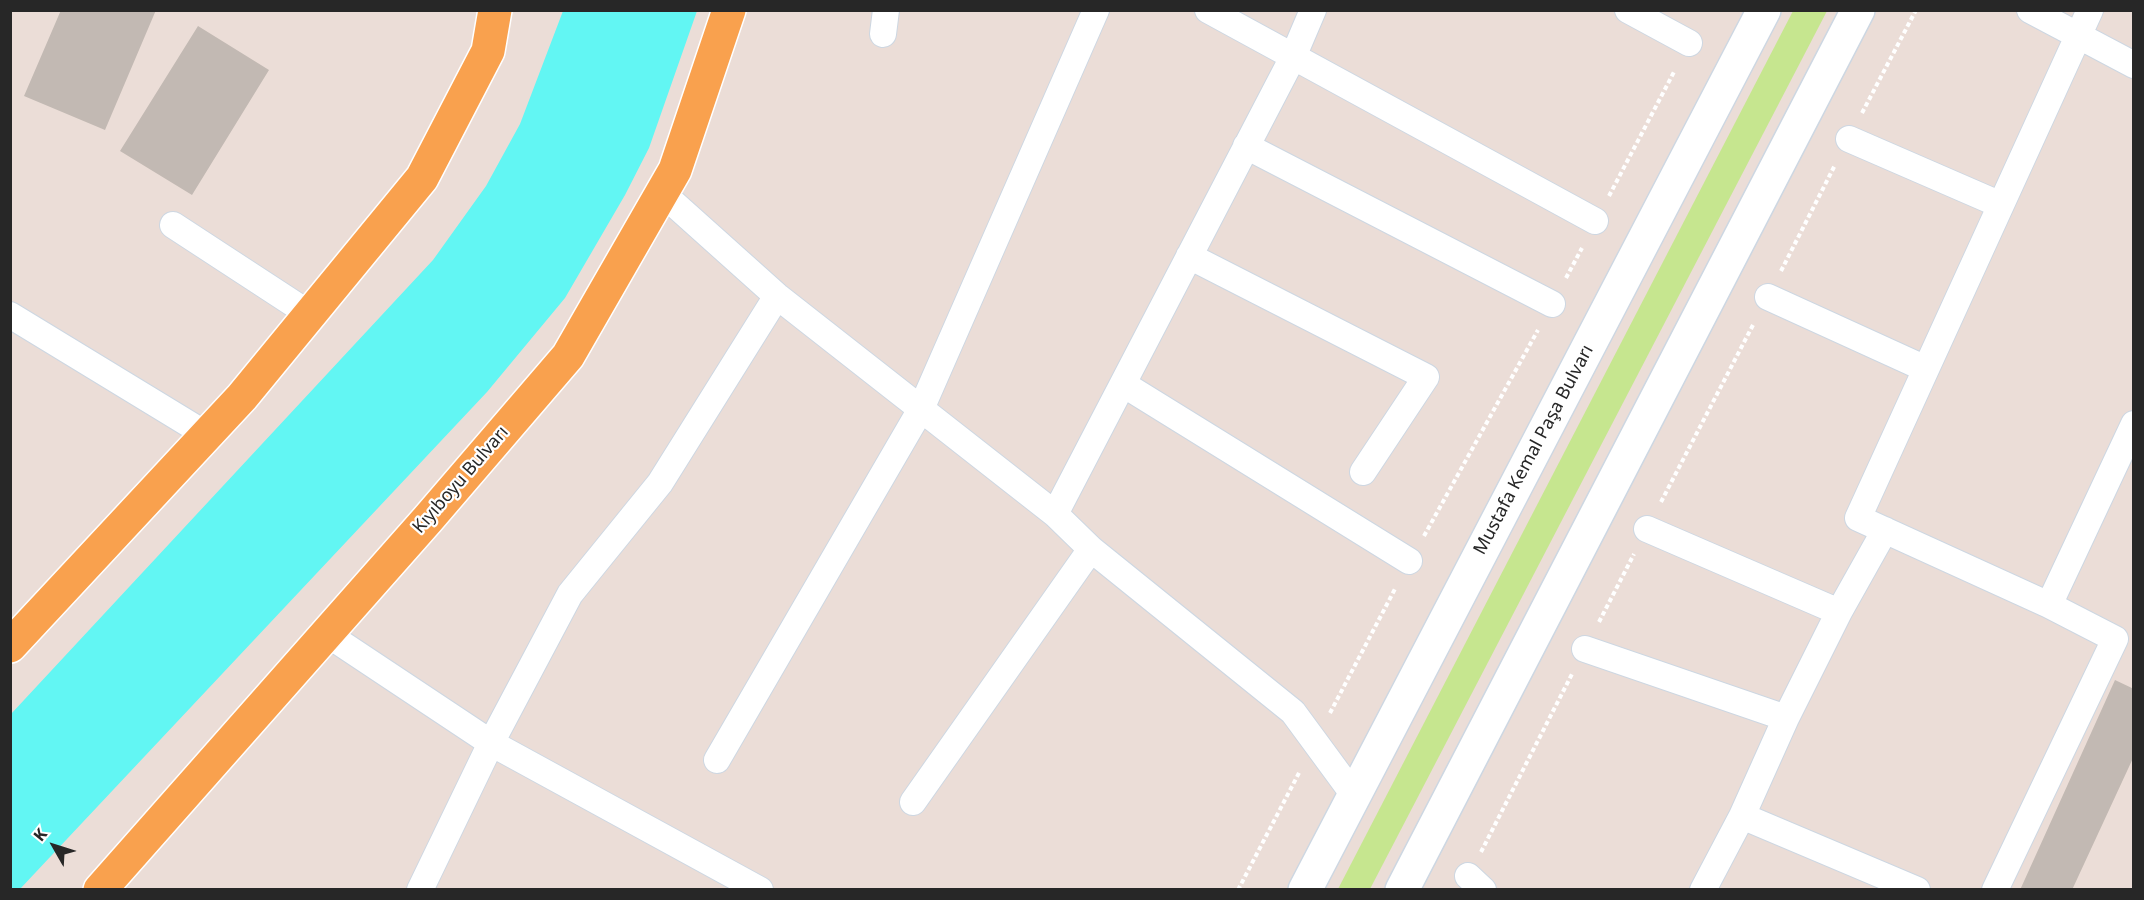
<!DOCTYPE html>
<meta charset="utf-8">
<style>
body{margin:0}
#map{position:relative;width:2144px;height:900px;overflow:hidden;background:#ebddd7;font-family:"Noto Sans",sans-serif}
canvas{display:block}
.frame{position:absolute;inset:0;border:12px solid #272727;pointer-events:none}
.north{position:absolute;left:24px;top:816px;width:60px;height:60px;-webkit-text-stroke:4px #fff;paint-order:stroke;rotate:309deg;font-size:16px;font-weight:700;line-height:24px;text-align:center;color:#272727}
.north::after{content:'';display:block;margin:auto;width:21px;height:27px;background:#272727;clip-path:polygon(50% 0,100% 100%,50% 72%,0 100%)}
</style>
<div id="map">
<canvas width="2144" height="900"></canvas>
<div class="frame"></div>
<div class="north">K</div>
</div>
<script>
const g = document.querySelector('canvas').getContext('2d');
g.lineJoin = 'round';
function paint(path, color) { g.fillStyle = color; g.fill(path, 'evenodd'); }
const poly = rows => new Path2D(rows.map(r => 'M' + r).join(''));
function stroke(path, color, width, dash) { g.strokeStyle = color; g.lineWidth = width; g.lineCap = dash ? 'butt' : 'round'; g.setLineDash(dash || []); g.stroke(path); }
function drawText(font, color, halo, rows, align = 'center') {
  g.font = font + ' "Noto Sans",sans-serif'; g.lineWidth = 4.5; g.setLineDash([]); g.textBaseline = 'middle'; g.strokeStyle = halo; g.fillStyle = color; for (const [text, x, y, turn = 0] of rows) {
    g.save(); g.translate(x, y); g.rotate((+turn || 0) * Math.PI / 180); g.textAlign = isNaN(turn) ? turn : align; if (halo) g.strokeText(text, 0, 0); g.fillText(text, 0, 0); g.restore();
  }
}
const green = poly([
 [1793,11,1827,11,1370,889,1338,889]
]);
const water = poly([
 [563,11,697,11,649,148,625,195,565,298,487,392,20,889,11,889,11,714,433,260,486,186,520,124]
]);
const building = poly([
 [61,10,156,10,105,130,24,96],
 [198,26,269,70,192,195,120,151],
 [2115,680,2134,689,2134,756,2072,890,2020,890]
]);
const path = poly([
 [1862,113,1916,10],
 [1609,196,1675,70],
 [1781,271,1835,165],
 [1566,278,1582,248],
 [1661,502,1754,323],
 [1424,536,1538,330],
 [1599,622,1634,554],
 [1330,713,1396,587],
 [1481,852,1572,674],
 [1238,890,1300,771]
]);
const street = poly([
 [1208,10,1595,221],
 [1628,10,1689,43],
 [2030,10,2134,65],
 [883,34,886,10],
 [1849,139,2001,205],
 [1246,146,1552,304],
 [662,193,777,296,1055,514,1091,549,1293,712,1354,795],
 [173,225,297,306],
 [1189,256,1426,377,1363,472],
 [1768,297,1926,369],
 [10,315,207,435],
 [1123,384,1409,561],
 [1055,514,1293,57,1313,10],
 [1647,529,1839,612],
 [2049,605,2134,424],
 [327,634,491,743,760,890],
 [1585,649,1786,718],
 [717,760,921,409,1096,10],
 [913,802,1091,549],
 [1742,816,1917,890],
 [1468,876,1483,890],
 [420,890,491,743,570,594,660,483,777,296],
 [1703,890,1742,816,1786,718,1839,612,1885,530],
 [1995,890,2115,639,2049,605,1858,518,2090,10]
]);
const secondary = poly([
 [1305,890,1764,10],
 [1402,890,1858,10]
]);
const primary = poly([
 [10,646,242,397,422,178,488,51,495,10],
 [100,890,428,519,568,356,675,170,729,10]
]);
const streetNames = [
 ["Mustafa Kemal Paşa Bulvarı",1534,450,-62],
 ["Kıyıboyu Bulvarı",461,480,-49]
];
paint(green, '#c6e68f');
paint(water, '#62f6f3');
paint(building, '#c2b9b3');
stroke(street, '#cdd7e2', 28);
stroke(secondary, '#cdd7e2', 36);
stroke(primary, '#fff', 36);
stroke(path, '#fff', 4, [4.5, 3]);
stroke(street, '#fff', 26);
stroke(secondary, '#fff', 33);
stroke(primary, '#f9a14e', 33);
drawText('18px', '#272727', '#fff', streetNames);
</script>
